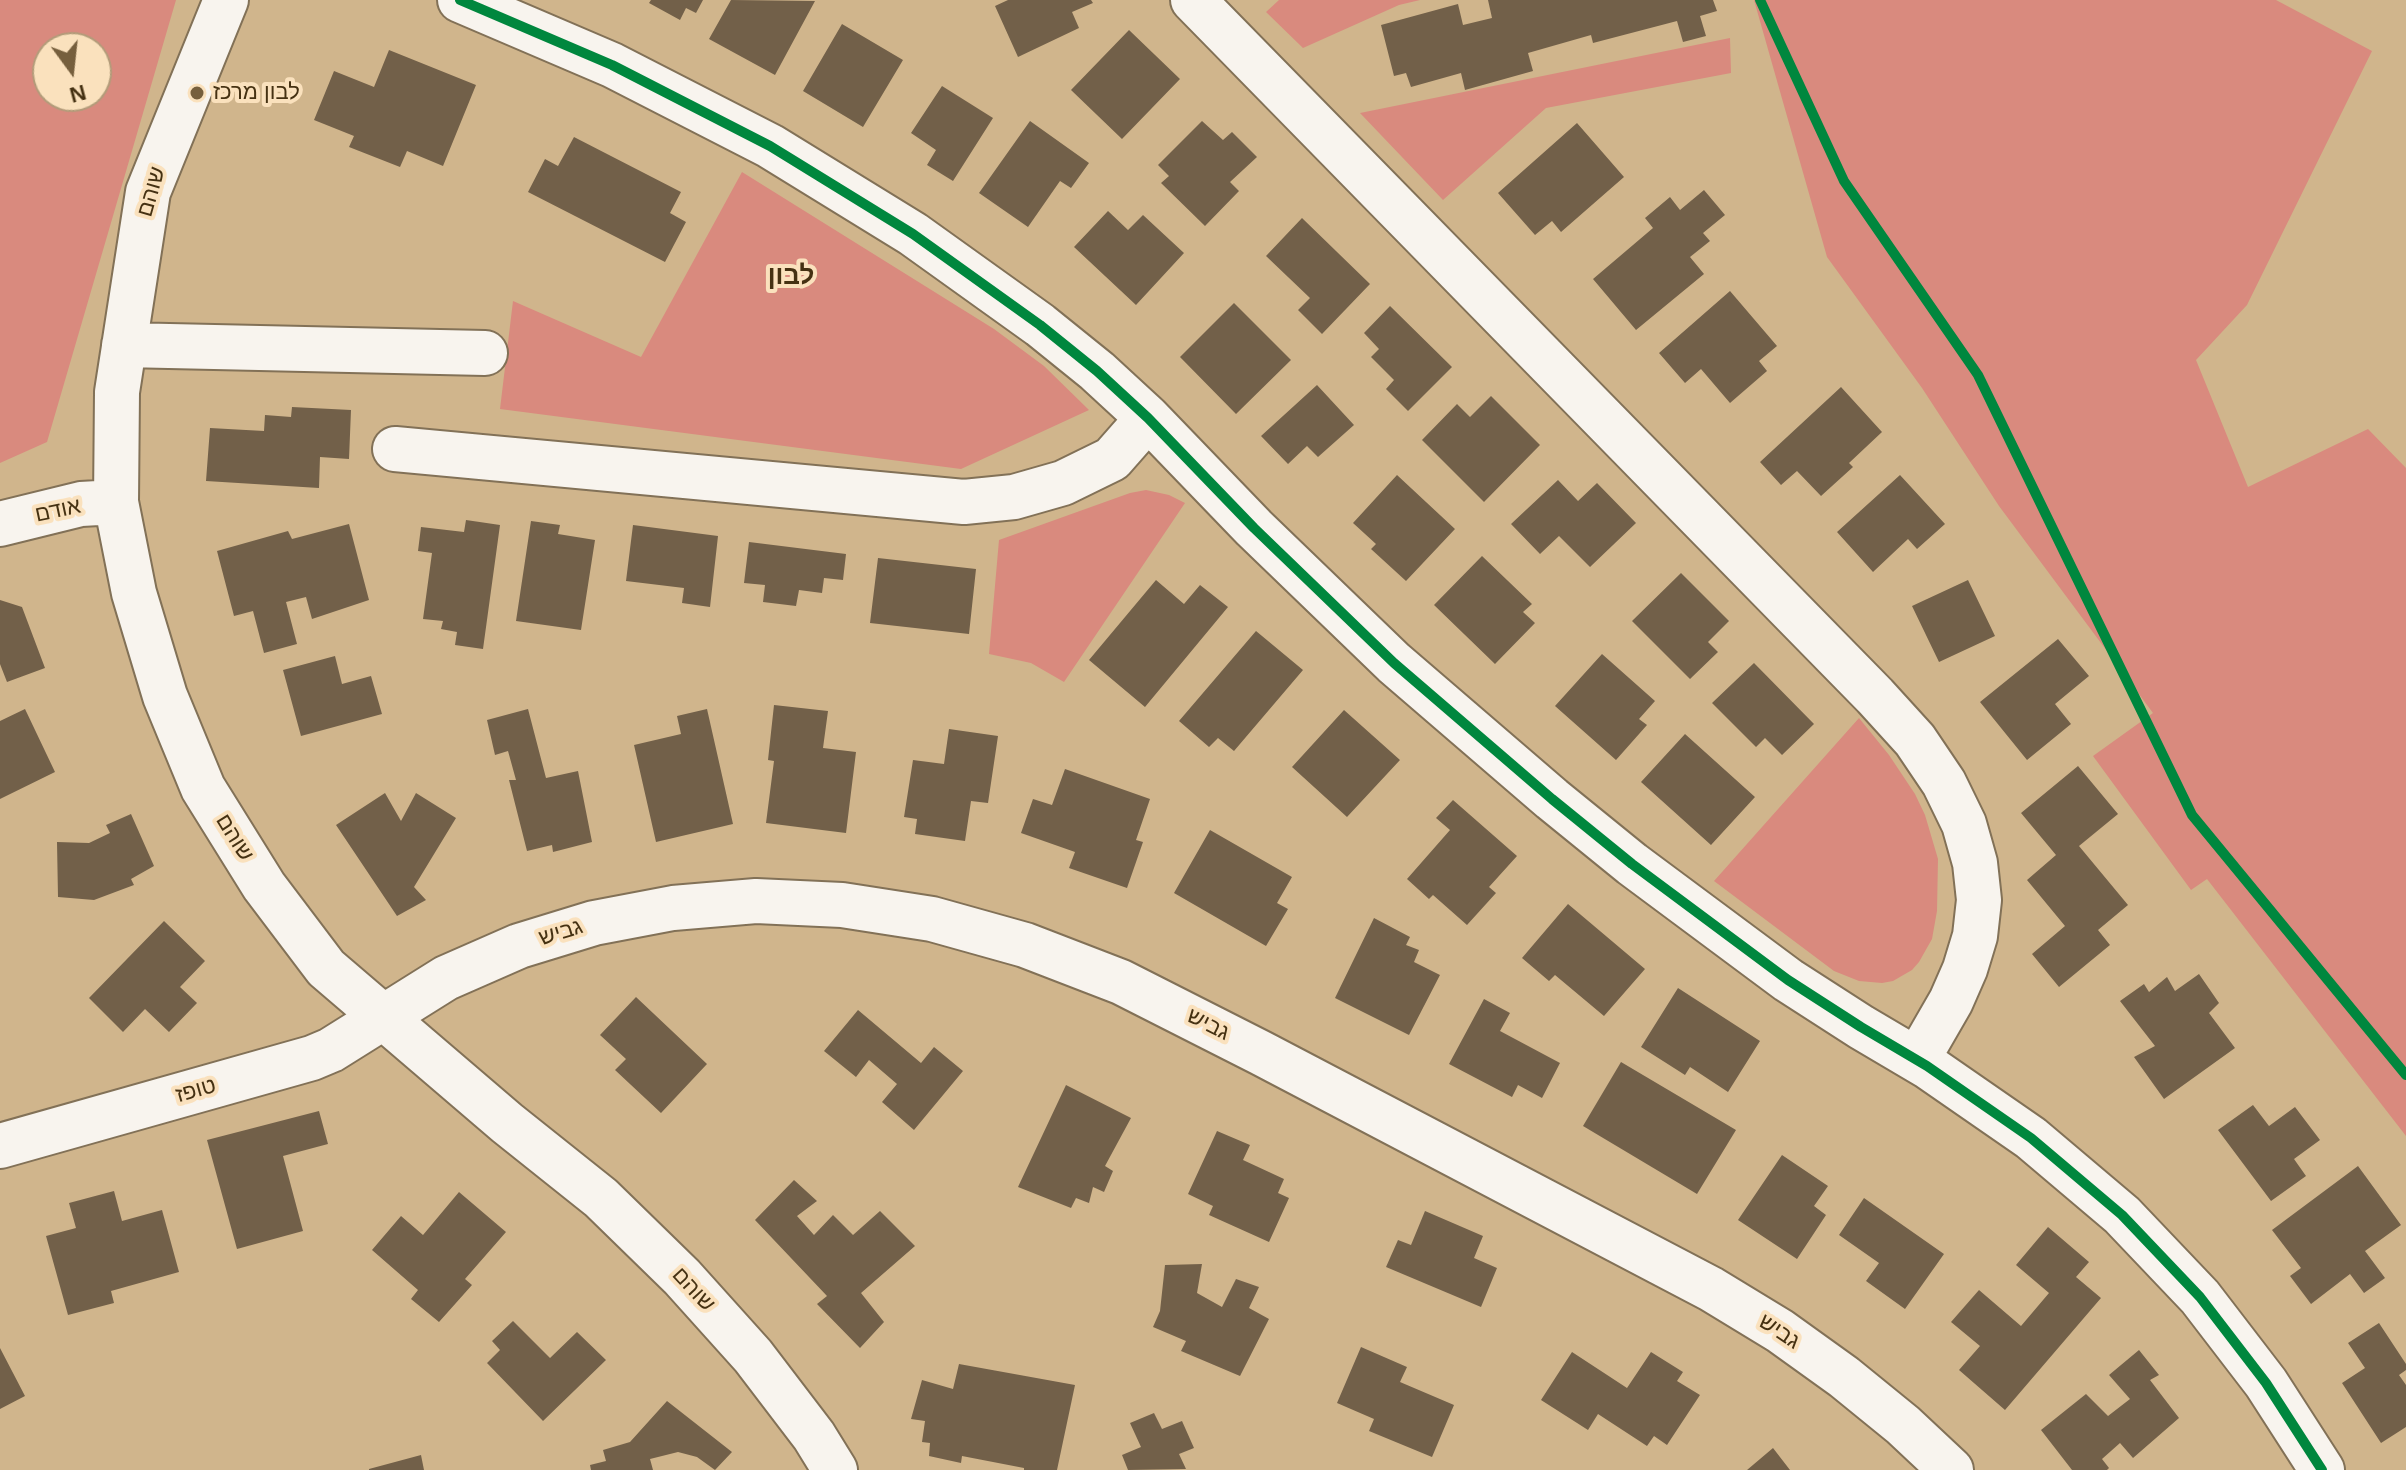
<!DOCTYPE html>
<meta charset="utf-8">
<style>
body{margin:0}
#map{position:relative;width:2406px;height:1470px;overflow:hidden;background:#d0b58c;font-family:Helvetica,sans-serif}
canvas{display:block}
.north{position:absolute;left:32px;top:32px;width:80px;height:80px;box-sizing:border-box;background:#fae1bd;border:2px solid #b29b79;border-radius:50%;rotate:165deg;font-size:22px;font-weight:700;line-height:32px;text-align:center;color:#453112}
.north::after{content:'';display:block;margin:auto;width:28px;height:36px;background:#765f3d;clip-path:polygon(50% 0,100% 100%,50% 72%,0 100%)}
</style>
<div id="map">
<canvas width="2406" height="1470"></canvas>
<div class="north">N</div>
</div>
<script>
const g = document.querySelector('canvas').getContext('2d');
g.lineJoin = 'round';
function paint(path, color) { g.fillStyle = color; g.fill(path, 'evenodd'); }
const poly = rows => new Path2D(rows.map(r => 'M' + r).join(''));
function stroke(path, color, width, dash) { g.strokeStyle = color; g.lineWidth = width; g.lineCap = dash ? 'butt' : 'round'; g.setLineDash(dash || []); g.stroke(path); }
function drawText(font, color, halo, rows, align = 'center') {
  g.font = font + ' Helvetica,Heebo,sans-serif'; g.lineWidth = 8; g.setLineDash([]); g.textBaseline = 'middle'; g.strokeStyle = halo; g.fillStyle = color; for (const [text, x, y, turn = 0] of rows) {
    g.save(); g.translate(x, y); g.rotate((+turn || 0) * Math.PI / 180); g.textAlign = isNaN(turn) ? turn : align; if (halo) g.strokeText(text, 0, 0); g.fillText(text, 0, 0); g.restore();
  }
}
const green = poly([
 [0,0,176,0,47,442,0,463],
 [48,48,96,48,96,96,48,96],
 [1279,0,1420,0,1399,5,1303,48,1266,12],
 [1754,0,2276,0,2372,51,2247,305,2196,360,2248,487,2368,429,2406,468,2406,1136,2207,879,2191,890,2093,756,2153,713,1999,506,1922,388,1827,257],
 [1730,38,1731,73,1546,108,1443,200,1360,113],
 [742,172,994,329,1044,366,1089,410,961,469,500,409,513,301,641,357],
 [1146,490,1169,495,1185,503,1064,682,1031,663,989,654,999,540,1130,493],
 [1859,718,1889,755,1915,794,1925,815,1938,859,1937,911,1932,939,1919,962,1912,970,1893,981,1882,983,1859,981,1834,971,1714,881]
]);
const building = poly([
 [651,0,703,0,696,13,686,8,680,20,649,3],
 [731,0,815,1,775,75,709,39],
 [1008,0,1091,0,1093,3,1072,12,1079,28,1018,57,995,6],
 [1488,0,1713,0,1717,11,1700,16,1706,36,1683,42,1677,21,1593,43,1591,35,1528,53,1533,71,1465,90,1461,73,1411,87,1406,73,1394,76,1381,25,1458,4,1463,25,1492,18],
 [842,24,903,60,863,127,803,91],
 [1129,30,1180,79,1122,139,1071,90],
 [389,50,476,85,443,166,407,151,400,167,349,147,354,136,314,120,334,71,374,87],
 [942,86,993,118,953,181,927,165,936,150,911,133],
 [1030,121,1089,163,1071,188,1060,181,1028,227,979,193],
 [1202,121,1223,140,1232,132,1257,157,1230,182,1239,191,1205,226,1161,183,1169,176,1158,165],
 [1577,123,1624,177,1561,232,1552,221,1535,235,1498,193],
 [574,137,681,192,670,213,686,222,665,262,528,192,545,159,558,166],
 [1704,190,1725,215,1703,233,1710,241,1690,257,1704,274,1636,330,1593,279,1653,228,1645,218,1670,197,1680,210],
 [1108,211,1128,230,1143,215,1184,253,1136,305,1074,247],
 [1302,218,1370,284,1322,334,1298,310,1310,298,1266,256],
 [1730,291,1777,346,1759,361,1767,371,1730,403,1701,369,1685,383,1659,353],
 [1234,303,1291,360,1236,414,1180,357],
 [1390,306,1452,367,1408,411,1386,389,1394,380,1371,357,1379,349,1364,333],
 [1317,385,1354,425,1318,457,1307,446,1288,464,1261,436],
 [1841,387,1882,432,1849,463,1853,467,1821,496,1797,471,1781,485,1760,462],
 [1491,396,1540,445,1484,502,1422,440,1457,404,1470,417],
 [292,407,351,410,349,459,320,457,319,488,206,481,210,428,264,431,265,415,291,417],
 [1397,475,1455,529,1406,581,1371,549,1376,544,1353,523],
 [1900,475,1945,524,1917,549,1908,539,1873,572,1837,532],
 [1558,480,1578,501,1597,483,1636,523,1590,567,1559,536,1540,554,1511,524],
 [466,520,500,525,483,649,455,645,457,632,441,629,443,621,423,619,432,553,418,551,421,527,464,532],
 [531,521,560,525,558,534,595,540,581,630,516,621],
 [349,524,369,600,312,619,306,597,286,602,297,644,264,653,253,611,234,616,217,551,288,531,292,539],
 [633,525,718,536,710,607,682,603,684,588,626,581],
 [749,542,846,554,843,580,824,578,822,593,799,590,796,606,763,602,765,585,744,583],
 [1482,556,1532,604,1523,612,1535,623,1495,664,1434,605],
 [878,558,976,569,969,634,870,623],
 [1681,573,1729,621,1708,642,1718,652,1690,679,1632,621],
 [1156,580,1184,604,1200,585,1228,607,1145,707,1089,660],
 [1968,580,1995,636,1939,662,1912,606],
 [0,600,22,607,45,668,7,682,0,664],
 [1256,631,1303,670,1234,751,1218,738,1209,747,1179,721],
 [2058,639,2089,676,2055,704,2071,724,2027,760,1980,702],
 [1602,654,1655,701,1639,719,1647,725,1616,760,1555,706],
 [335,656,342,684,371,676,382,714,301,736,283,670],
 [1754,663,1814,724,1782,755,1765,738,1756,747,1712,703],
 [774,705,828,711,823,748,856,752,846,833,766,823,774,761,768,760],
 [25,709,55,772,0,799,0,721],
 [528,709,546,778,578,771,592,842,553,852,552,845,527,851,509,780,516,780,508,751,495,755,487,720],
 [707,709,733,824,656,842,634,745,681,734,677,716],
 [1344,710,1400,760,1347,817,1292,767],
 [949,729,998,736,988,803,971,801,965,841,915,834,917,819,904,817,913,760,944,764],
 [1685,734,1755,797,1711,845,1641,782],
 [2078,766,2118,814,2079,846,2128,905,2098,930,2110,945,2059,987,2032,954,2065,926,2027,880,2056,855,2021,813],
 [1065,769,1150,799,1136,840,1143,842,1127,888,1069,868,1075,852,1021,833,1033,799,1052,805],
 [385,793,401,821,416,793,456,818,414,887,426,900,397,916,336,825],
 [1453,800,1517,856,1489,887,1496,893,1467,925,1433,895,1429,899,1407,879,1450,830,1436,818],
 [131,814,154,866,131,879,134,885,94,900,58,897,57,842,89,843,110,833,106,825],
 [1210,830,1292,877,1277,903,1288,909,1266,946,1174,893],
 [1568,904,1645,969,1604,1016,1555,975,1549,981,1522,958],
 [1374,918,1410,937,1406,945,1419,950,1414,962,1440,975,1409,1035,1335,998],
 [164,921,205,961,180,987,197,1003,169,1032,145,1009,123,1032,89,998],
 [2199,974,2219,1003,2209,1013,2235,1048,2164,1099,2134,1057,2155,1046,2120,1001,2144,984,2149,992,2167,977,2175,991],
 [1678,988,1760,1041,1728,1092,1690,1067,1685,1075,1641,1047],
 [636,997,707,1064,661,1113,615,1070,626,1059,600,1035],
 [1484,999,1510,1013,1500,1031,1560,1063,1542,1098,1518,1085,1512,1097,1449,1064],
 [858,1010,921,1063,934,1047,963,1071,914,1130,882,1102,897,1084,869,1060,856,1077,824,1051],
 [1621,1062,1736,1130,1697,1194,1583,1126],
 [1066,1085,1131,1118,1105,1166,1113,1171,1104,1192,1093,1187,1089,1203,1076,1198,1071,1208,1018,1187],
 [2253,1105,2269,1126,2295,1107,2320,1140,2294,1159,2306,1176,2271,1201,2218,1130],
 [319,1111,328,1144,283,1156,303,1231,237,1249,207,1140],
 [1217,1131,1250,1145,1243,1160,1284,1179,1278,1193,1289,1198,1269,1242,1209,1215,1213,1206,1188,1194],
 [1782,1155,1828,1186,1814,1206,1826,1215,1797,1259,1738,1220],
 [2358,1166,2401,1225,2365,1251,2385,1278,2364,1293,2350,1274,2311,1304,2290,1276,2301,1268,2272,1230],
 [794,1180,817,1201,797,1216,814,1235,833,1215,853,1235,880,1211,915,1246,861,1293,884,1322,860,1348,817,1304,827,1296,755,1220],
 [114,1191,122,1221,162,1210,179,1272,111,1291,114,1303,68,1315,46,1236,76,1228,69,1203],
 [459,1192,506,1232,465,1279,472,1285,439,1322,411,1299,418,1290,372,1250,401,1216,423,1235],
 [1864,1198,1944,1254,1905,1309,1866,1281,1879,1263,1839,1235],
 [1425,1211,1483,1236,1474,1258,1497,1268,1481,1307,1386,1267,1398,1240,1411,1245],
 [2048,1227,2089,1262,2076,1277,2101,1298,2005,1410,1959,1370,1980,1346,1951,1322,1979,1290,2021,1326,2049,1293,2016,1265],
 [1202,1264,1197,1293,1222,1307,1236,1279,1259,1287,1249,1308,1269,1319,1240,1376,1181,1351,1186,1341,1153,1327,1160,1311,1165,1265],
 [513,1321,550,1358,577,1332,606,1360,543,1421,487,1363,500,1350,492,1341],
 [2379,1323,2406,1364,2406,1370,2399,1375,2406,1385,2406,1427,2381,1443,2342,1383,2365,1368,2348,1343],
 [1361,1347,1407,1367,1400,1382,1454,1405,1432,1457,1369,1431,1374,1419,1337,1403],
 [0,1348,25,1396,0,1409],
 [2139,1350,2159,1375,2150,1380,2179,1418,2133,1458,2120,1443,2102,1459,2109,1468,2107,1470,2072,1470,2041,1430,2086,1394,2108,1416,2130,1399,2109,1375],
 [1572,1352,1627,1388,1651,1352,1683,1372,1677,1381,1700,1395,1667,1445,1654,1436,1647,1446,1598,1414,1588,1430,1541,1400],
 [959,1364,1075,1385,1057,1470,1024,1470,1024,1468,962,1456,961,1463,929,1456,930,1443,922,1442,925,1421,911,1419,922,1380,953,1389],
 [667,1401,732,1452,715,1470,697,1457,678,1452,650,1459,653,1470,591,1470,590,1465,606,1461,603,1450,630,1442],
 [1154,1413,1162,1429,1182,1421,1194,1448,1179,1454,1186,1469,1128,1470,1122,1455,1141,1447,1130,1423],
 [1773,1448,1790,1470,1747,1470],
 [421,1455,424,1470,369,1470,369,1469]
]);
const minor = poly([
 [226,0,148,192,117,392,116,502,134,593,165,696,203,788,264,886,326,968,507,1123,601,1198,682,1277,753,1356,814,1436,835,1470],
 [460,0,612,65,770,146,913,234,1040,325,1097,371,1148,418,1254,528,1394,663,1552,799,1632,864,1788,980,1861,1027,1927,1066,2031,1138,2122,1215,2200,1297,2266,1383,2322,1470],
 [1193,0,1875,696,1915,740,1944,783,1964,824,1975,863,1979,900,1975,936,1965,969,1951,1001,1917,1060],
 [124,345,485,353],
 [395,449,964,502,1014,497,1063,483,1112,459,1148,418],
 [0,524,81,504,116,502],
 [0,1146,312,1058,331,1050,446,978,519,946,594,923,673,908,756,901,842,905,932,919,1025,945,1121,982,1261,1053,1711,1289,1780,1331,1844,1377,1903,1425,1951,1470]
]);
const cycleway = poly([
 [460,0,612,65,770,146,913,234,1040,325,1097,371,1148,418,1254,528,1394,663,1552,799,1632,864,1788,980,1861,1027,1927,1066,2031,1138,2122,1215,2200,1297,2266,1383,2322,1470],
 [1760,0,1844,181,1978,375,2192,815,2406,1075]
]);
const markers = [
 [197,93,8,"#765f3d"]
];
const poiNames = [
 ["לבון מרכז",213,93]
];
const streetNames = [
 ["שוהם",152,192,-74],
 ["אודם",58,511,-12],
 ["שוהם",234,838,58],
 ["גביש",561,933,-17],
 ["גביש",1208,1025,27],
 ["טופז",196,1091,-16],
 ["שוהם",693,1290,47],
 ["גביש",1779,1332,34]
];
const quarterNames = [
 ["לבון",791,277]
];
paint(green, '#d98a7e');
paint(building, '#726049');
stroke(minor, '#827157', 48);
stroke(minor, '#f8f4ee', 44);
stroke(cycleway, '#00873e', 10);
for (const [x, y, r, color] of markers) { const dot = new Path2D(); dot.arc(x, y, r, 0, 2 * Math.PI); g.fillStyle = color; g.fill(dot); stroke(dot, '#fae1bd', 3); }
drawText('22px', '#453112', '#fae1bd', poiNames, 'left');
drawText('22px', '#453112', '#fae1bd', streetNames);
drawText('bold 26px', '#453112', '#fae1bd', quarterNames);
</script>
